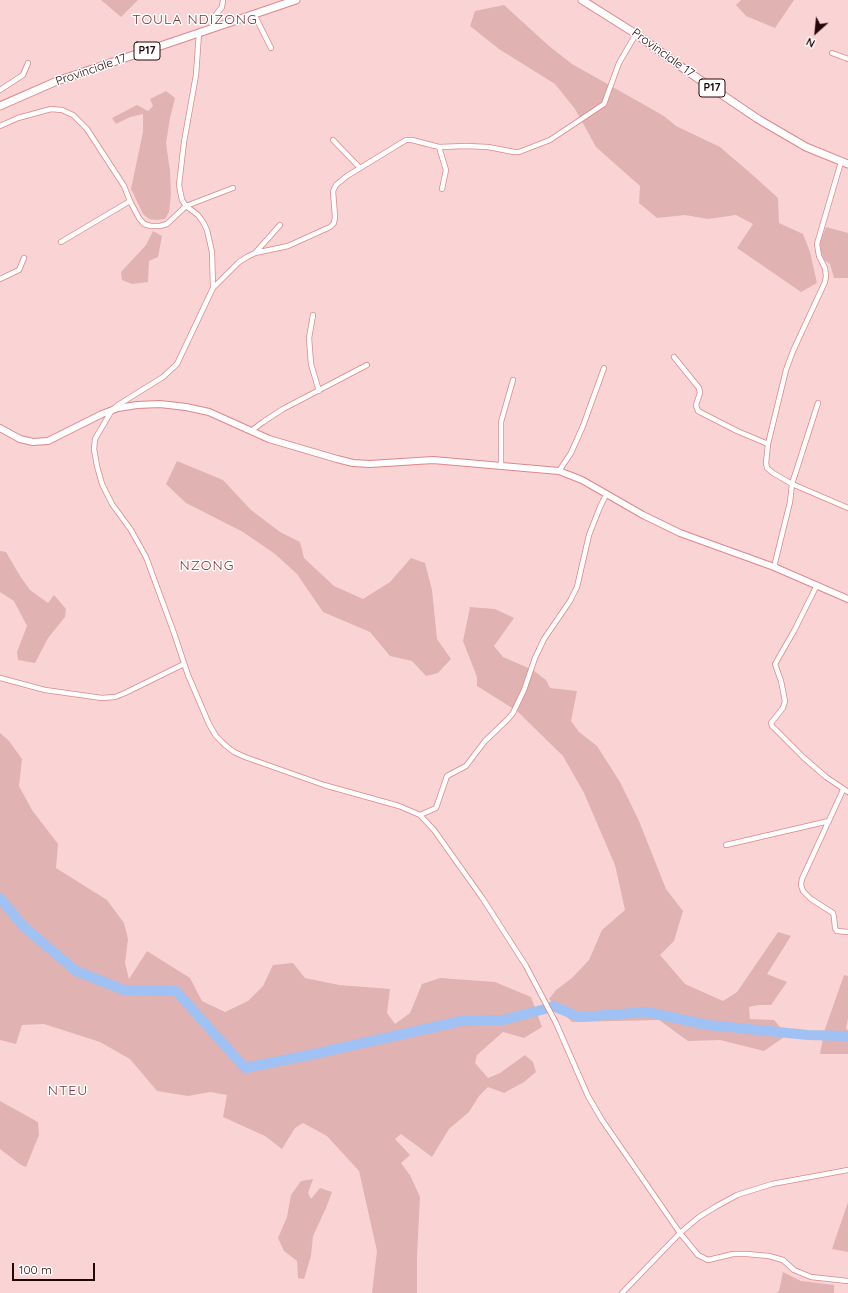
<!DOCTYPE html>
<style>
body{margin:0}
#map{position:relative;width:848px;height:1293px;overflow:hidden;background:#fad4d4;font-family:Quicksand,sans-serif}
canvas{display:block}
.north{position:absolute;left:796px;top:12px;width:40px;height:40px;-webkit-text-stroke:3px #fff;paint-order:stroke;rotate:207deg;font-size:11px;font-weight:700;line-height:16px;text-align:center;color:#240508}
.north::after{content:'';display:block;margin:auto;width:14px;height:18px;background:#240508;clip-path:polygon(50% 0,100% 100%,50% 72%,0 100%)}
.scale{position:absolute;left:12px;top:1263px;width:83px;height:18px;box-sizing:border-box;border:2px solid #240508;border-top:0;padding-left:5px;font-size:12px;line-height:14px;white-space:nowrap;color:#240508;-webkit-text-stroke:3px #fff;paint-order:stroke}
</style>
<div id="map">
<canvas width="848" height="1293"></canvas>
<div class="north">N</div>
<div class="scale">100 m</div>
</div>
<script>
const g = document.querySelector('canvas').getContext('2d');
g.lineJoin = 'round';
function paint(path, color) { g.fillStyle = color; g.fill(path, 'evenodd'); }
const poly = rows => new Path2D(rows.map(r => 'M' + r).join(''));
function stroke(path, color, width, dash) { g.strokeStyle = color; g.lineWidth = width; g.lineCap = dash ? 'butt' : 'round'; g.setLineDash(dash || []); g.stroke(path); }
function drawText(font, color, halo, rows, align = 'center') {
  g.font = font + ' Quicksand,sans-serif'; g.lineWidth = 3; g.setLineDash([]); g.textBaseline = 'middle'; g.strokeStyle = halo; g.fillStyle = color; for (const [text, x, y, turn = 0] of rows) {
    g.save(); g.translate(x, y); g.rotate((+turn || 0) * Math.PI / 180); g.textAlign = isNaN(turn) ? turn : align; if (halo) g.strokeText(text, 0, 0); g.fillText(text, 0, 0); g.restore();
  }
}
const green = poly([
 [101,0,138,0,121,17],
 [741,0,794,0,775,28,746,16,736,5],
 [504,5,549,46,572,64,664,116,676,126,720,147,756,178,778,198,779,223,803,234,810,252,817,283,801,292,737,248,753,224,736,215,708,219,685,215,657,218,639,203,640,186,596,147,575,109,555,84,499,49,470,26,475,11],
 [166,91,175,98,170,118,166,143,170,171,171,194,169,212,165,219,157,220,149,219,143,214,131,189,143,132,143,114,130,117,116,124,112,118,137,105,148,111,153,106,150,99],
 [826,227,848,233,848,278,834,278,830,264,824,260,821,251,820,242],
 [153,231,162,236,158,257,149,261,148,282,132,284,122,280,121,272,146,245],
 [177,461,223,480,251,510,280,532,300,542,304,558,334,586,363,599,390,582,411,558,425,563,432,590,437,639,451,659,438,673,426,676,412,661,390,656,370,632,323,612,297,574,275,554,243,532,186,503,166,484],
 [0,551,6,552,20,576,30,590,48,603,54,595,66,609,65,617,48,638,35,663,18,660,17,652,27,626,14,601,0,592],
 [470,607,495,609,514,618,494,646,503,657,533,670,546,680,550,688,577,691,571,721,579,732,597,746,620,782,639,821,666,889,683,911,674,941,660,955,685,984,723,1001,737,992,778,932,791,936,767,974,787,982,771,1005,758,1005,749,1007,750,1019,774,1020,787,1035,764,1051,720,1040,688,1041,659,1020,572,1022,549,999,556,990,572,978,589,960,602,930,625,910,615,865,584,793,563,756,517,711,477,686,477,677,463,641],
 [0,733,9,741,22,759,19,786,32,810,58,844,56,868,107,900,124,923,128,939,125,963,129,979,147,951,190,978,202,1001,225,1012,248,1001,263,986,273,965,293,963,305,978,339,985,390,989,387,1013,395,1024,410,1013,422,984,440,978,495,982,531,997,542,1027,524,1038,503,1032,477,1055,475,1063,488,1078,500,1073,525,1055,533,1062,536,1072,524,1082,504,1093,488,1087,479,1096,469,1112,449,1129,432,1157,401,1134,395,1139,410,1155,401,1163,410,1175,420,1197,417,1256,417,1293,372,1293,377,1251,359,1171,327,1136,303,1123,295,1128,282,1149,265,1136,223,1117,227,1095,210,1092,188,1096,157,1091,130,1059,100,1042,44,1024,22,1025,16,1044,0,1040],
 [844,975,848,976,848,1018,846,1029,848,1030,848,1054,820,1054,824,1032],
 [0,1101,38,1122,39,1135,26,1167,21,1165,0,1149],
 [313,1179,308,1193,311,1199,320,1188,332,1192,326,1208,313,1236,311,1256,304,1279,298,1278,297,1261,284,1251,278,1238,287,1217,291,1195,301,1181],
 [848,1202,848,1252,832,1249],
 [783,1272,801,1281,834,1285,834,1293,776,1293,779,1291]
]);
const river = poly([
 [0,898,23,926,76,971,124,990,176,991,245,1068,314,1054,461,1021,503,1020,545,1009],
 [553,1006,579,1017,647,1012,708,1025,808,1035,848,1036]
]);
const street = poly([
 [254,14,271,48],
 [216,27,214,17,222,7,223,0],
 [199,33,196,75,184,142,179,185,182,200,186,206,198,215,203,222,207,230,212,252,213,288,177,364,163,377,118,405,112,410,95,439,94,449,97,466,102,484,112,504,131,530,146,557,174,633,188,675,209,724,216,736,225,745,234,752,245,757,324,785,399,806,420,815,434,830,483,899,526,966,556,1023,588,1096,602,1120,680,1233,698,1255,708,1260,733,1254,747,1254,769,1256,783,1260,794,1270,811,1277,848,1281],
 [832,53,848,59],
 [0,90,23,75,28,63],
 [0,126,18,118,51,109,62,110,73,115,87,129,124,186,130,201,139,218,144,224,151,226,160,226,167,224,186,206,233,188],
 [333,140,360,168],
 [439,147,446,170,442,189],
 [61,242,130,201],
 [255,253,280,225],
 [0,279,19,270,24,258],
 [213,288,239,262,247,257,255,253,288,246,330,227,334,223,335,217,333,191,336,185,347,176,406,140,412,140,439,147,466,146,488,147,514,152,519,152,550,140,604,104,619,63,636,34],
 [313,315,309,338,311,364,319,391],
 [674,357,699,388,700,393,696,405,698,411,737,431,768,444],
 [818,403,792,484,848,508],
 [251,431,263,422,283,409,367,365],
 [501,466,501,422,513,380],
 [559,471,571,453,583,426,604,368],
 [774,567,790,502,792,484,773,473,767,468,766,463,768,444,786,370,793,351,825,282,826,276,825,268,819,256,817,244,841,162],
 [817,585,794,631,775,664,781,681,785,701,783,708,771,723,772,726,803,757,826,777,848,792],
 [0,678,45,690,102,698,115,697,125,693,184,664],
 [843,790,802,879,801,885,803,891,811,899,833,913,834,917,835,928,837,931,848,932],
 [420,815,436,808,447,776,466,766,485,741,508,719,513,713,524,690,535,658,544,639,570,601,577,587,589,535,600,507,606,495],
 [726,845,829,821],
 [622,1293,680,1233,699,1217,717,1206,737,1195,772,1184,848,1170]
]);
const secondary = poly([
 [0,428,20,439,33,442,48,441,102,414,118,408,137,405,160,404,186,407,209,412,269,439,337,459,353,463,370,464,433,460,559,471,582,480,643,515,680,533,774,567,848,599]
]);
const primary = poly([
 [582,0,636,34,687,71,758,119,806,147,848,164],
 [0,106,57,81,296,0]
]);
const shields = [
 [147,51,26],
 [712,88,26]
];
const shieldNames = [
 ["P17",147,51],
 ["P17",712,88]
];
const streetNames = [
 ["Provinciale 17",663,53,36],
 ["Provinciale 17",91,70,-19]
];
const quarterNames = [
 ["TOULA NDIZONG",195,20],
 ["NZONG",207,566],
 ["NTEU",68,1091]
];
paint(green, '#e1b2b2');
stroke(river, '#9fc1f3', 10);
stroke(street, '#de8689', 6);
stroke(secondary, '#de8689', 8);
stroke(primary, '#de8689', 9);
stroke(street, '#fff', 4.5);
stroke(secondary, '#fff', 6);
stroke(primary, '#fff', 7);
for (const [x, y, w] of shields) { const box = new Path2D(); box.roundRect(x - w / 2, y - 9, w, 18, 3); g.fillStyle = '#fff'; g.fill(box); stroke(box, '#240508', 1); }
drawText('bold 11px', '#240508', null, shieldNames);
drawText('12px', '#240508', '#fff', streetNames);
g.letterSpacing = '1px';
drawText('14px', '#82343a', '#fff', quarterNames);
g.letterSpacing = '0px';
</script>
